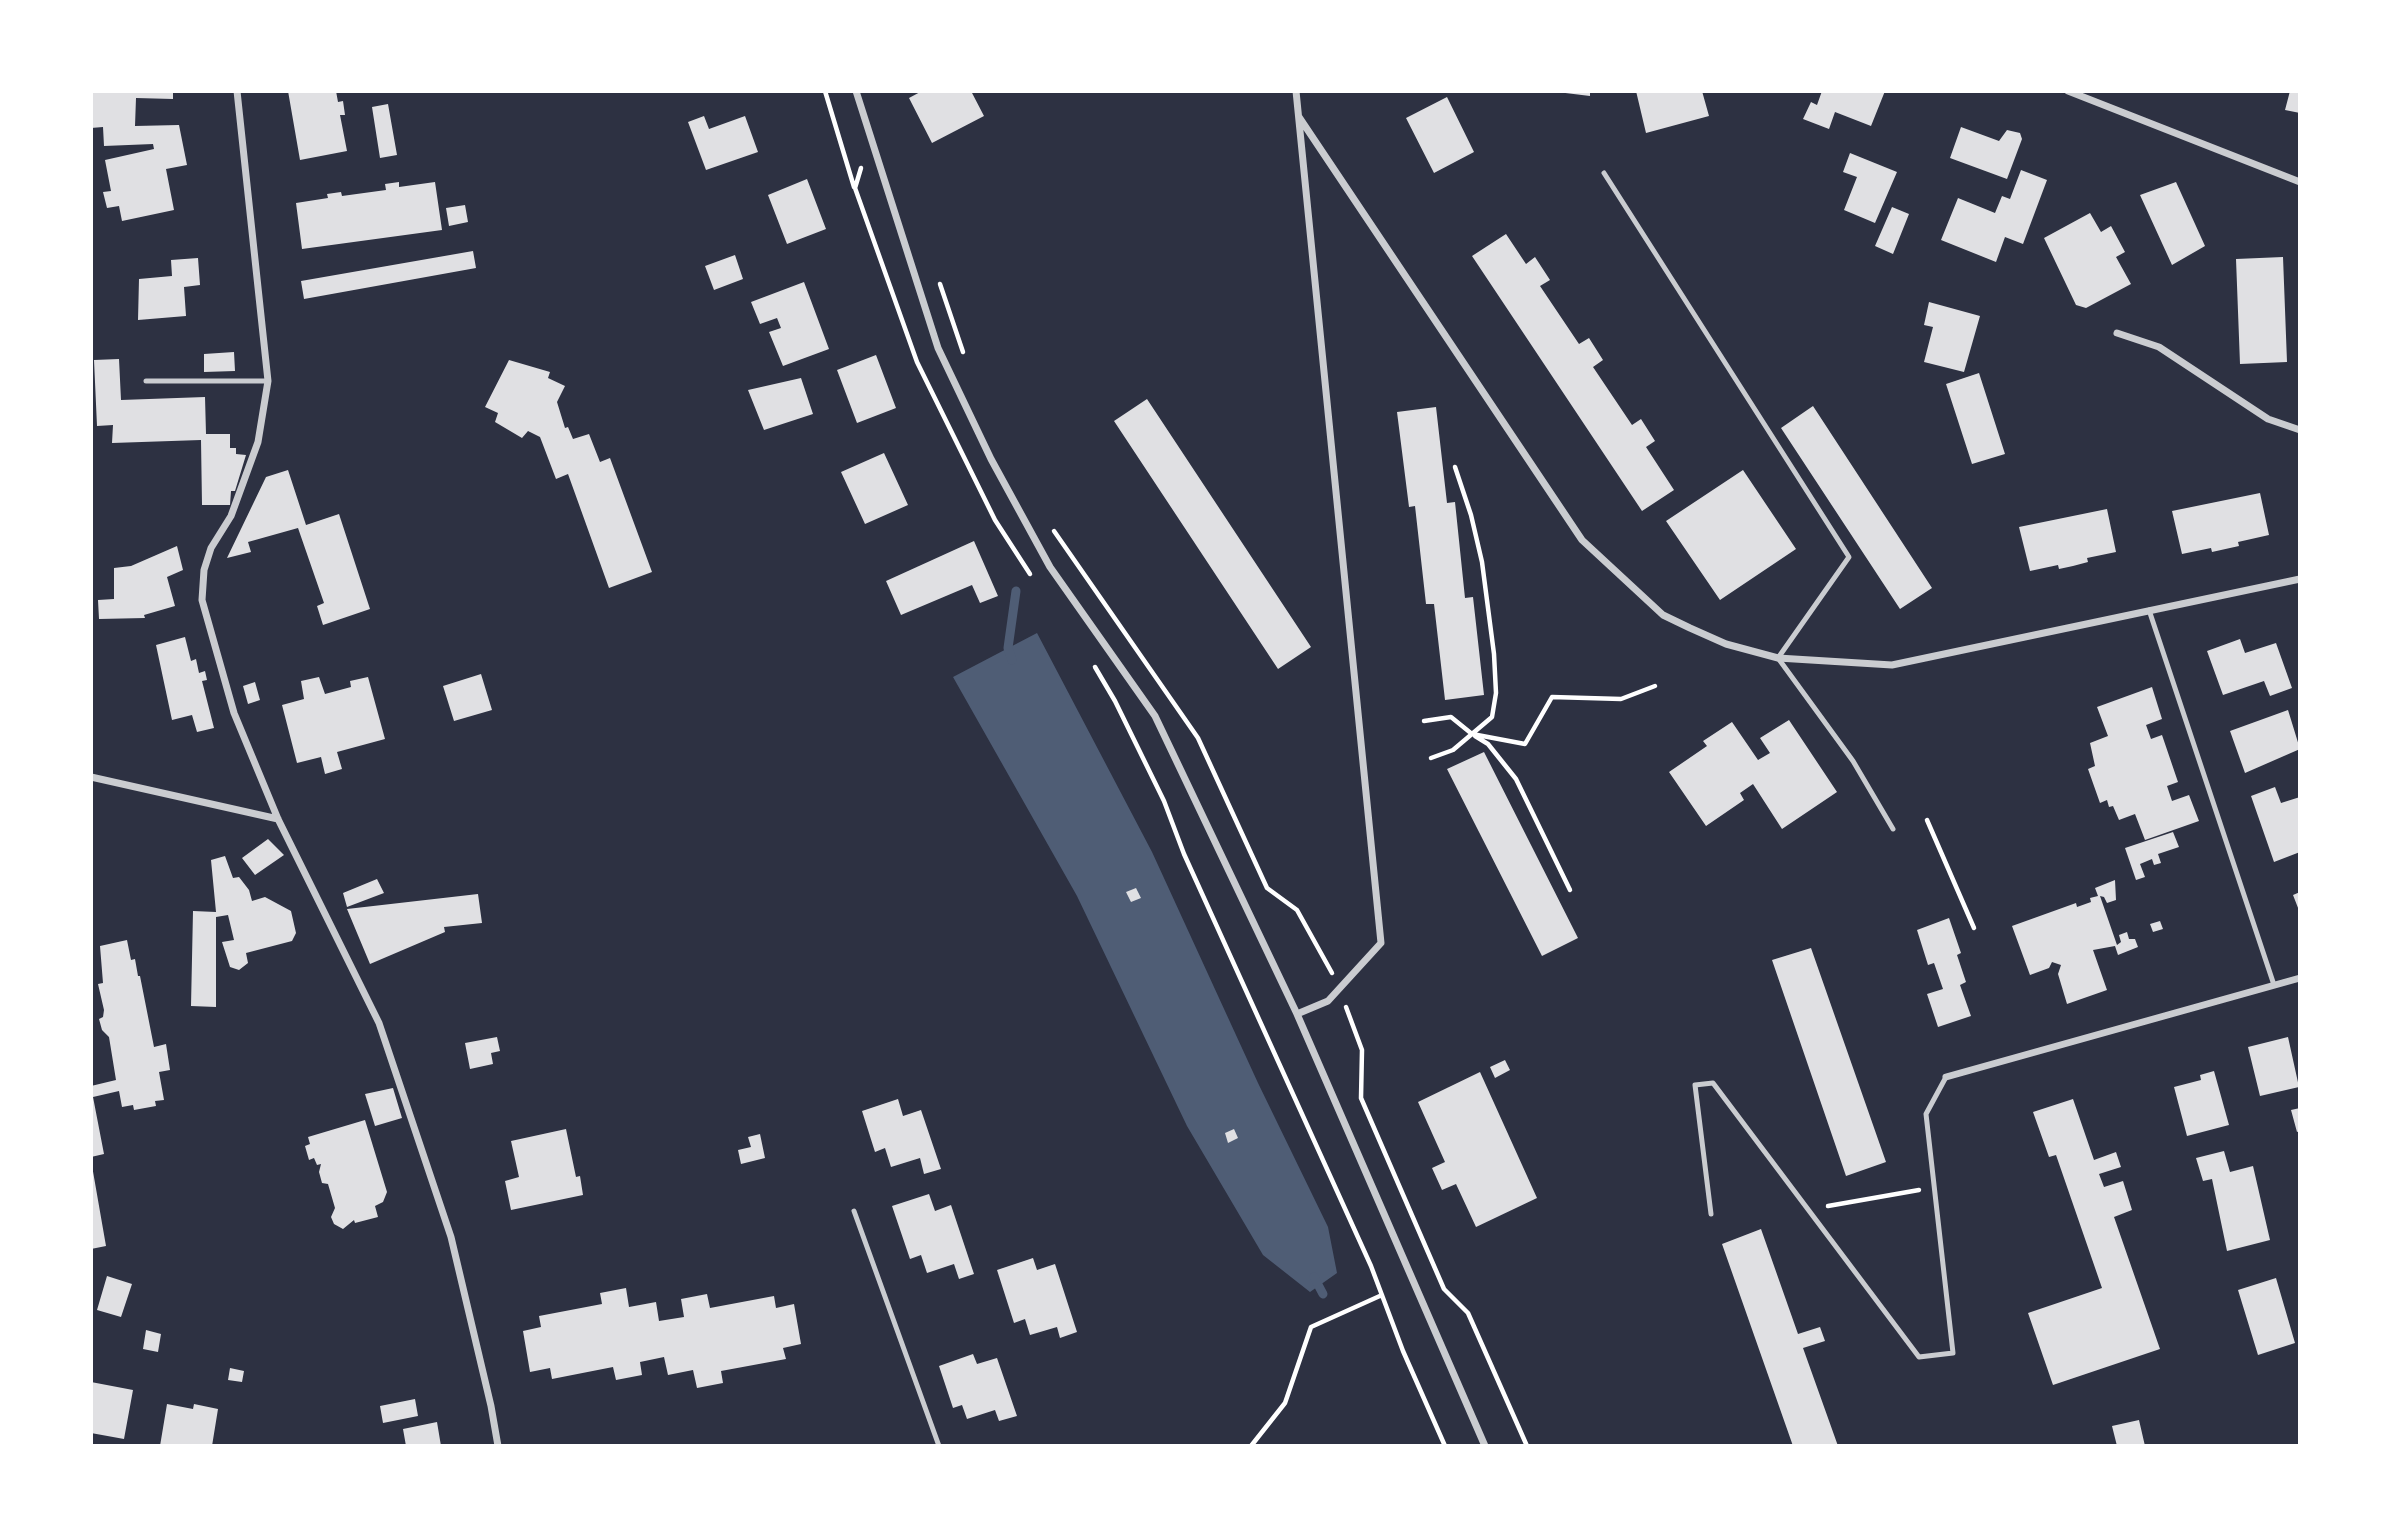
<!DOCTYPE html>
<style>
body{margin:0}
#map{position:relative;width:2391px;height:1537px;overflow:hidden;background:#2d3142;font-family:"Work Sans",sans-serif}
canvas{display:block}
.frame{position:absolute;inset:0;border:93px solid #fff;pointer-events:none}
</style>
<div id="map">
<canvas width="2391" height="1537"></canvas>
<div class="frame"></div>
</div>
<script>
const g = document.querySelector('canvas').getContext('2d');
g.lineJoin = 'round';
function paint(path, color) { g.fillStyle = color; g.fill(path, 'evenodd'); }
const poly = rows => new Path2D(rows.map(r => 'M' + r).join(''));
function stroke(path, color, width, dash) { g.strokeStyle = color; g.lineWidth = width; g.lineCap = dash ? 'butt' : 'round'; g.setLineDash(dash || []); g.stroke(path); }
const water = poly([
 [1037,633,1152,852,1258,1083,1328,1227,1337,1273,1310,1292,1263,1255,1187,1126,1077,896,953,677]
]);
const stream = poly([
 [1012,660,1008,648,1016,591],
 [1314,1277,1323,1294]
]);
const building = poly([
 [91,91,173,91,173,99,136,98,135,126,179,125,187,165,166,169,174,210,122,221,119,206,107,208,103,192,111,191,105,160,154,149,153,144,104,146,103,127,91,128],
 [288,91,336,91,338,102,343,101,345,115,340,115,347,151,300,160],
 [922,91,971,91,984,116,932,143,909,98],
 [1549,91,1590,91,1590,96],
 [1636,91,1702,91,1709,116,1646,133],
 [1822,91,1885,91,1871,126,1835,112,1829,129,1803,119,1811,102,1817,105],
 [2290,91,2300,91,2300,113,2285,110],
 [1447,97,1474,152,1434,173,1406,118],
 [388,104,397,155,380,158,372,107],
 [704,116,709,129,745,116,758,152,706,170,688,122],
 [1961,127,1999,141,2007,130,2020,133,2022,139,2007,179,1950,158],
 [1850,153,1897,172,1875,223,1844,210,1857,177,1843,172],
 [2021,170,2047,180,2023,244,2005,237,1996,262,1941,240,1958,198,1995,213,2002,196,2010,199],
 [807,179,826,229,787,244,768,195],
 [399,182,399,187,435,182,442,230,302,249,296,203,328,198,327,194,341,192,342,196,386,190,385,184],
 [2176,182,2205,246,2172,265,2140,195],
 [465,205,468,222,449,226,446,208],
 [1892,207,1909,214,1893,254,1875,246],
 [2090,213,2101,232,2111,226,2125,252,2116,257,2131,284,2086,308,2076,305,2044,238],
 [1506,234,1526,264,1535,257,1550,280,1540,286,1579,344,1589,338,1603,360,1593,367,1632,425,1641,419,1655,441,1646,447,1674,490,1642,511,1472,256],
 [473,251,476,268,304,299,301,281],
 [735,255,743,279,714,290,705,266],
 [2283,257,2287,362,2240,364,2236,259],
 [198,258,200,285,184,287,186,316,138,320,139,279,172,276,171,260],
 [804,282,829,349,783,366,769,332,781,328,777,318,760,324,751,302],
 [1929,302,1980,316,1964,372,1924,362,1933,327,1924,325],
 [234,352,235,371,204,372,204,354],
 [876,355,896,408,857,423,837,370],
 [119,359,121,400,205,397,206,434,230,434,230,448,236,448,236,454,246,455,235,491,231,491,230,505,202,505,201,440,112,443,113,425,97,426,94,360],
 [509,360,550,372,548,378,565,386,557,402,565,428,568,427,573,439,589,434,600,462,610,458,652,572,609,588,568,474,556,479,540,437,528,431,522,438,495,422,498,413,485,407],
 [1979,373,2005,454,1972,464,1946,384],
 [801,378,813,414,764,430,748,390],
 [1147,399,1311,647,1278,669,1114,421],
 [1813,406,1932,588,1900,609,1781,428],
 [1436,407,1447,503,1455,502,1465,598,1473,597,1484,695,1445,700,1434,604,1426,604,1415,506,1409,507,1397,412],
 [884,453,908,505,865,524,841,472],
 [288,470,306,525,339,514,370,609,323,625,317,606,324,603,298,528,248,542,251,552,227,558,266,477],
 [1743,470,1796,549,1720,600,1666,521],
 [2260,493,2269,535,2238,542,2239,546,2212,552,2211,548,2182,554,2172,511],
 [2107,509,2116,552,2087,558,2088,562,2073,566,2059,569,2058,565,2030,571,2019,527],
 [974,541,998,596,980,603,972,585,901,615,886,581],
 [177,546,183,570,167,577,175,606,144,615,145,618,99,619,98,600,114,599,114,568,131,566],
 [185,637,191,661,196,659,199,673,205,671,207,680,202,681,214,728,197,732,192,715,172,720,156,645],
 [2240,639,2245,653,2276,643,2292,688,2270,696,2264,681,2223,695,2207,651],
 [481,674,492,710,454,721,443,686],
 [319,677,325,694,351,687,350,681,368,677,385,739,337,752,342,769,325,774,321,757,297,763,282,705,304,699,301,681],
 [255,682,260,700,248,704,243,686],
 [2152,687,2162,719,2146,725,2151,739,2162,735,2178,782,2167,786,2172,801,2189,795,2199,821,2145,840,2135,814,2119,820,2113,806,2109,807,2107,800,2100,803,2088,769,2095,766,2090,743,2108,736,2097,707],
 [2288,710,2300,749,2245,773,2230,731],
 [1789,720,1837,792,1782,829,1753,784,1740,793,1744,800,1706,826,1669,772,1707,746,1703,741,1732,722,1758,760,1770,753,1760,738],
 [1484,752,1578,938,1542,956,1447,769],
 [2275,787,2281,803,2300,797,2300,852,2274,862,2251,796],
 [2173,832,2179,847,2158,854,2161,863,2154,865,2152,859,2140,864,2145,877,2136,880,2125,848],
 [268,839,284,855,255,875,242,858],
 [225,856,233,878,239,877,249,890,252,901,265,897,291,911,296,933,292,941,246,953,248,963,239,970,230,967,222,942,234,940,228,915,216,917,216,1007,191,1006,193,911,216,912,211,860],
 [377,879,384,893,347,907,343,893],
 [2115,880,2116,900,2107,903,2104,897,2100,896,2117,945,2121,942,2119,935,2127,932,2129,939,2135,939,2138,947,2118,955,2115,946,2093,950,2107,990,2067,1004,2058,974,2061,965,2052,962,2049,968,2030,975,2012,926,2076,903,2077,907,2091,902,2090,898,2098,896,2095,888],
 [1136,888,1141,898,1131,902,1126,892],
 [2300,892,2300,913,2293,895],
 [478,894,482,923,444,927,445,932,370,964,347,909],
 [1949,918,1961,953,1957,955,1966,982,1960,985,1971,1016,1938,1027,1927,994,1943,989,1934,963,1928,965,1917,930],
 [2160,921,2163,929,2153,932,2150,924],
 [127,940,131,960,135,959,138,976,140,976,154,1047,166,1044,170,1070,159,1072,164,1100,155,1101,156,1106,134,1110,133,1105,122,1107,119,1091,93,1097,104,1154,91,1157,91,1086,116,1080,109,1037,102,1030,99,1019,103,1017,104,1010,98,984,103,983,100,946],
 [1811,948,1886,1162,1846,1176,1772,960],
 [497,1037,500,1051,491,1053,493,1064,470,1069,465,1043],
 [2288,1037,2299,1087,2260,1096,2248,1047],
 [1505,1060,1510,1070,1495,1078,1490,1067],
 [2214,1071,2229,1125,2187,1136,2174,1087,2201,1080,2200,1075],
 [1480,1072,1537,1198,1476,1227,1456,1184,1442,1190,1432,1168,1445,1162,1418,1102],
 [393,1088,402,1118,375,1126,365,1094],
 [898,1099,903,1116,921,1110,941,1169,924,1174,920,1158,891,1167,885,1148,875,1152,862,1111],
 [2073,1099,2094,1160,2116,1152,2121,1167,2099,1174,2104,1187,2123,1181,2132,1210,2114,1217,2160,1349,2053,1385,2028,1313,2102,1288,2056,1155,2049,1157,2033,1112],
 [2300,1108,2300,1131,2297,1132,2291,1110],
 [365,1120,387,1192,383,1202,375,1206,378,1217,355,1223,354,1220,343,1229,334,1224,331,1217,335,1208,328,1184,322,1183,319,1172,321,1164,317,1165,314,1158,309,1160,305,1146,310,1144,308,1137],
 [566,1129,576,1177,580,1176,583,1195,511,1210,505,1181,519,1177,511,1141],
 [1234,1129,1238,1138,1228,1143,1225,1133],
 [760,1134,765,1158,741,1164,738,1150,751,1147,748,1137],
 [2224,1151,2230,1172,2253,1166,2270,1240,2227,1251,2212,1179,2203,1181,2196,1158],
 [91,1160,106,1246,91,1249],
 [929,1194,935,1211,951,1205,974,1274,959,1279,954,1264,927,1273,921,1255,910,1259,892,1206],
 [1761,1229,1798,1334,1820,1327,1825,1341,1803,1348,1838,1446,1793,1446,1722,1244],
 [1033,1258,1037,1270,1055,1264,1077,1332,1060,1338,1057,1327,1030,1335,1025,1319,1014,1323,997,1270],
 [107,1276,132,1284,121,1317,97,1310],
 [2276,1278,2295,1343,2258,1355,2238,1290],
 [626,1288,629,1307,656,1302,659,1321,684,1317,681,1299,707,1294,710,1308,774,1296,776,1308,794,1304,801,1344,783,1348,786,1359,721,1371,723,1383,697,1388,693,1370,668,1375,664,1357,640,1362,642,1375,616,1380,613,1367,552,1379,550,1368,530,1372,523,1331,541,1327,539,1316,602,1304,600,1293],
 [146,1330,161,1334,158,1352,143,1349],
 [973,1354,977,1364,997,1358,1017,1416,999,1421,995,1410,967,1419,962,1405,953,1408,939,1366],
 [230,1368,244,1371,242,1382,228,1380],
 [91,1382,133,1390,124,1439,91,1433],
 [415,1399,418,1416,383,1423,380,1406],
 [167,1404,193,1409,194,1404,218,1409,212,1446,160,1446],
 [2139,1420,2145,1446,2117,1446,2112,1426],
 [437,1422,441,1446,406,1446,403,1429]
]);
const path = poly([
 [825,91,854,187],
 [861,168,855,188,917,362,995,520,1030,574],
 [940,284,963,352],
 [1054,531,1198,738,1267,888,1297,910,1332,973],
 [1095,667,1115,701,1164,801,1184,854,1371,1266,1403,1351,1445,1446],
 [1424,721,1451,717,1472,734,1525,744,1552,697,1621,699,1655,686],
 [1475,736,1488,744,1516,779,1570,890],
 [1431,758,1453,750,1492,717,1496,693,1494,654,1482,562,1471,515,1455,467],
 [1927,820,1974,928],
 [1346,1007,1362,1050,1361,1098,1444,1289,1468,1313,1527,1446],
 [1828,1206,1919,1190],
 [1251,1446,1285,1403,1311,1327,1382,1295]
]);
const service = poly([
 [1604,173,1849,557,1778,658,1853,761,1893,829],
 [146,381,268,381],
 [2149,610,2274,985],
 [854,1211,939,1446],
 [1711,1214,1695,1085,1713,1083,1919,1357,1953,1353,1926,1114,1946,1077]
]);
const minor = poly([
 [237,91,268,381,258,442,231,516,211,548,204,570,202,600,234,713,278,819,379,1023,451,1237,491,1406,498,1446],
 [856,91,938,348,991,459,1050,567,1155,716,1297,1014,1485,1446],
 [1296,91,1381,943,1328,1001,1297,1014],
 [2068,91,2300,182],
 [1299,117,1582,540,1663,615,1690,628,1726,644,1778,658,1892,665,2300,579],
 [2117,333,2159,347,2268,419,2300,430],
 [91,777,278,819],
 [1946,1077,2300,978]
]);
paint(water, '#4f5d75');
stroke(stream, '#4f5d75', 9);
paint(building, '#e0e0e3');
stroke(path, '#fff', 4.5);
stroke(service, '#caccd0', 5);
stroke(minor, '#caccd0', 7);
</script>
